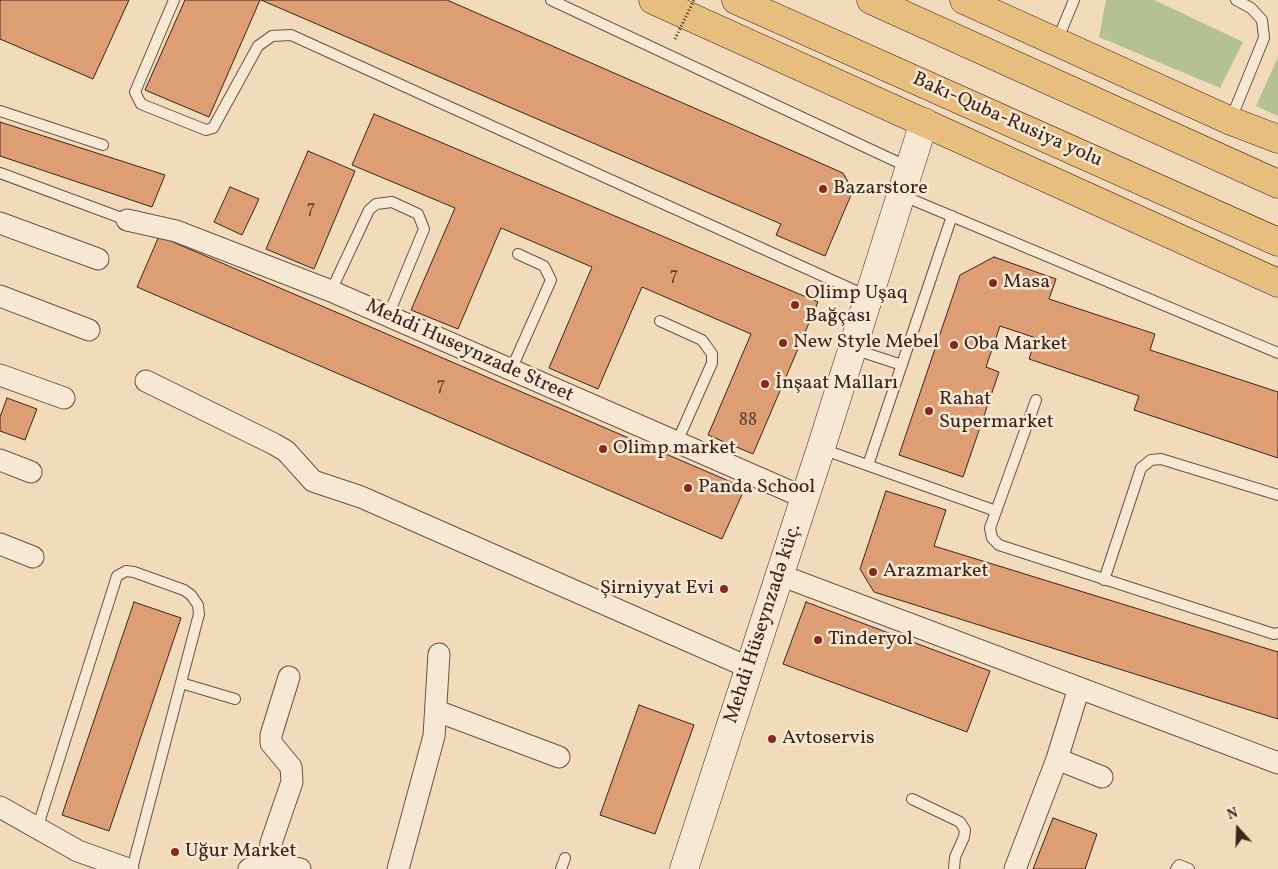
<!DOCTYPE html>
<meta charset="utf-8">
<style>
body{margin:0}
#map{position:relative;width:1278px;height:869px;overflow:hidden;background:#f1dbbb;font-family:Vollkorn,serif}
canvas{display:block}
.north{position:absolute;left:1213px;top:804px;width:50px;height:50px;-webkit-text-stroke:4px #f6e8d3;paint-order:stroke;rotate:340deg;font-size:14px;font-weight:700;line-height:20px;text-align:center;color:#3c251c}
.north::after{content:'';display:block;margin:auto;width:18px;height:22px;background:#3c251c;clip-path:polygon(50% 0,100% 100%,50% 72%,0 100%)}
</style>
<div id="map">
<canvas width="1278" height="869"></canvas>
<div class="north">N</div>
</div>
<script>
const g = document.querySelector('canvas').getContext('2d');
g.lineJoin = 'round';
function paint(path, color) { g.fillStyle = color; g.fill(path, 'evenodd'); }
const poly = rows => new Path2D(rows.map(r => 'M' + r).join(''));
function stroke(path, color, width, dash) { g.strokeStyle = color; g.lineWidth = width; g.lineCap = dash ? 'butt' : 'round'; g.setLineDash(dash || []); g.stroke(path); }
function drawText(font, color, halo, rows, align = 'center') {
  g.font = font + ' Vollkorn,serif'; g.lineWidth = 5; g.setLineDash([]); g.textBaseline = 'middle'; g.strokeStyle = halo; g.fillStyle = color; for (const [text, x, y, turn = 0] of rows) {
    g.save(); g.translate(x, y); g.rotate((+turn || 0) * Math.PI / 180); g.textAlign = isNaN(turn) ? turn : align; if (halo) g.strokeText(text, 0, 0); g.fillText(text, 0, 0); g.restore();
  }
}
const green = poly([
 [1106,0,1154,0,1243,42,1220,88,1099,37],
 [1278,57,1278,116,1256,106]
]);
const building = poly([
 [0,0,129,0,93,79,0,39,0,0],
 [185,0,260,0,209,117,145,90,185,0],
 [261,0,447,0,843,173,851,187,851,195,825,256,776,235,781,224,261,0],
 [374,114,818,302,753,454,708,435,751,334,642,287,598,389,549,368,592,267,501,228,458,329,411,310,455,208,352,165,374,114],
 [0,122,165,175,152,207,0,156,0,122],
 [308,151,355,171,314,269,266,249,308,151],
 [230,187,259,199,242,235,214,222,230,187],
 [159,236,745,488,722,539,137,287,159,236],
 [994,257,1056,279,1049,299,1155,334,1150,350,1278,392,1278,458,1134,410,1139,396,1029,359,1036,338,1000,326,986,367,999,372,963,477,899,455,960,275,994,257],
 [7,398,37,409,25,440,0,431,0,417,7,398],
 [886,491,946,510,934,546,1278,652,1278,719,874,592,860,569,886,491],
 [134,602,181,618,109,831,62,815,134,602],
 [806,602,990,671,967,732,783,664,806,602],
 [639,705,694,725,655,834,600,815,639,705],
 [1053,818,1097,834,1085,869,1033,869,1053,818]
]);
const lane = poly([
 [174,0,135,92,141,104,206,130,213,128,258,46,272,36,291,35,867,296],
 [551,0,908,167],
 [1057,41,1074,0],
 [0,111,103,145],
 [1231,119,1264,38,1262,20,1251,8,1236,0],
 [0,173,127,220],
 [901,195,1278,353],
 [331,291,369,210,376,204,392,202,418,214,424,229,388,316],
 [660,321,702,340,712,354,712,363,677,442],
 [853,349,902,365],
 [511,370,551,280,544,266,518,254],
 [1036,400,990,528,992,538,999,545,1274,634,1278,633],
 [822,449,996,511],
 [868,465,952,216],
 [1104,580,1141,468,1151,460,1161,459,1278,495],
 [181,683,235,699],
 [912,799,960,822,965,830,964,837,955,857,954,869],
 [37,829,117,576,126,571,134,572,184,590,191,595,198,605,199,614,132,869],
 [561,869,565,858],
 [1176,869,1179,865,1189,869]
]);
const street = poly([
 [127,220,176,231,331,291,805,498],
 [0,223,98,259],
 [0,296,89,330],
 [0,375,64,398],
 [146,381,274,444,286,451,313,481,361,497,750,668],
 [0,460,31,472],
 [0,544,33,557],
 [780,575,1278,763],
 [437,711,559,757],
 [1057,759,1079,688],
 [0,807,78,851,128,869],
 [268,862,271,843,292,782,291,767,271,743,271,735,289,677],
 [249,869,268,862,300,869],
 [398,869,434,736,439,654],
 [1015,869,1057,759,1102,777]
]);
const secondary = poly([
 [684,869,821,448,924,122]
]);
const highway = poly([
 [653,0,1278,283],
 [736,0,1278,242],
 [871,0,1278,184],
 [964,0,1231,121,1278,139]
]);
const pathBridge = poly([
 [675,39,694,0]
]);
const markers = [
 [823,189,5,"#8f2418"],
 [993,283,5,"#8f2418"],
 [795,305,5,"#8f2418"],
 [783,343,5,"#8f2418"],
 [954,345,5,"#8f2418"],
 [765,384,5,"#8f2418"],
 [929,411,5,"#8f2418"],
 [603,449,5,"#8f2418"],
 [688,488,5,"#8f2418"],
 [873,572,5,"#8f2418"],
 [724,589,5,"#8f2418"],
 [818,640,5,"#8f2418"],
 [772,739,5,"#8f2418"],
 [175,852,5,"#8f2418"]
];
const numberNames = [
 ["7",311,210],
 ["7",674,277],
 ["7",441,387],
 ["88",748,422]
];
const streetNames = [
 ["Bakı-Quba-Rusiya yolu",1007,121,24],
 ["Mehdi Huseynzadе Street",469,352,24],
 ["Mehdi Hüseynzadə küç.",764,624,-72]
];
const poiNames = [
 ["Bazarstore",833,189],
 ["Masa",1003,283],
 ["Olimp Uşaq",805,294],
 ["Bağçası",805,317],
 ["New Style Mebel",793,343],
 ["Oba Market",964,345],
 ["İnşaat Malları",775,384],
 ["Rahat",939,400],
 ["Supermarket",939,423],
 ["Olimp market",613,449],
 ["Panda School",698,488],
 ["Arazmarket",883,572],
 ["Şirniyyat Evi",714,589,"right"],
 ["Tinderyol",828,640],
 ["Avtoservis",782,739],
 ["Uğur Market",185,852]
];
paint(green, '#b4c194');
paint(building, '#dd9e74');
stroke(building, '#3c251c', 1);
stroke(lane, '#695244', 12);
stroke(street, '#695244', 23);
stroke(secondary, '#3c251c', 29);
stroke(highway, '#3c251c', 29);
stroke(lane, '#f6e8d3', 10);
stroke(street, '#f6e8d3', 21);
stroke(secondary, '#f6e8d3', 28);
stroke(highway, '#e8be7e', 28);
stroke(pathBridge, '#3c251c', 3, [1, 2.5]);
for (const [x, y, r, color] of markers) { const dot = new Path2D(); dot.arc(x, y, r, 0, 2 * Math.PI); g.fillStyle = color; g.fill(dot); stroke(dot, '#f6e8d3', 2); }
drawText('18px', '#644332', null, numberNames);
drawText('20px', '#3c251c', '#f6e8d3', streetNames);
drawText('20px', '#3c251c', '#f6e8d3', poiNames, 'left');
</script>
